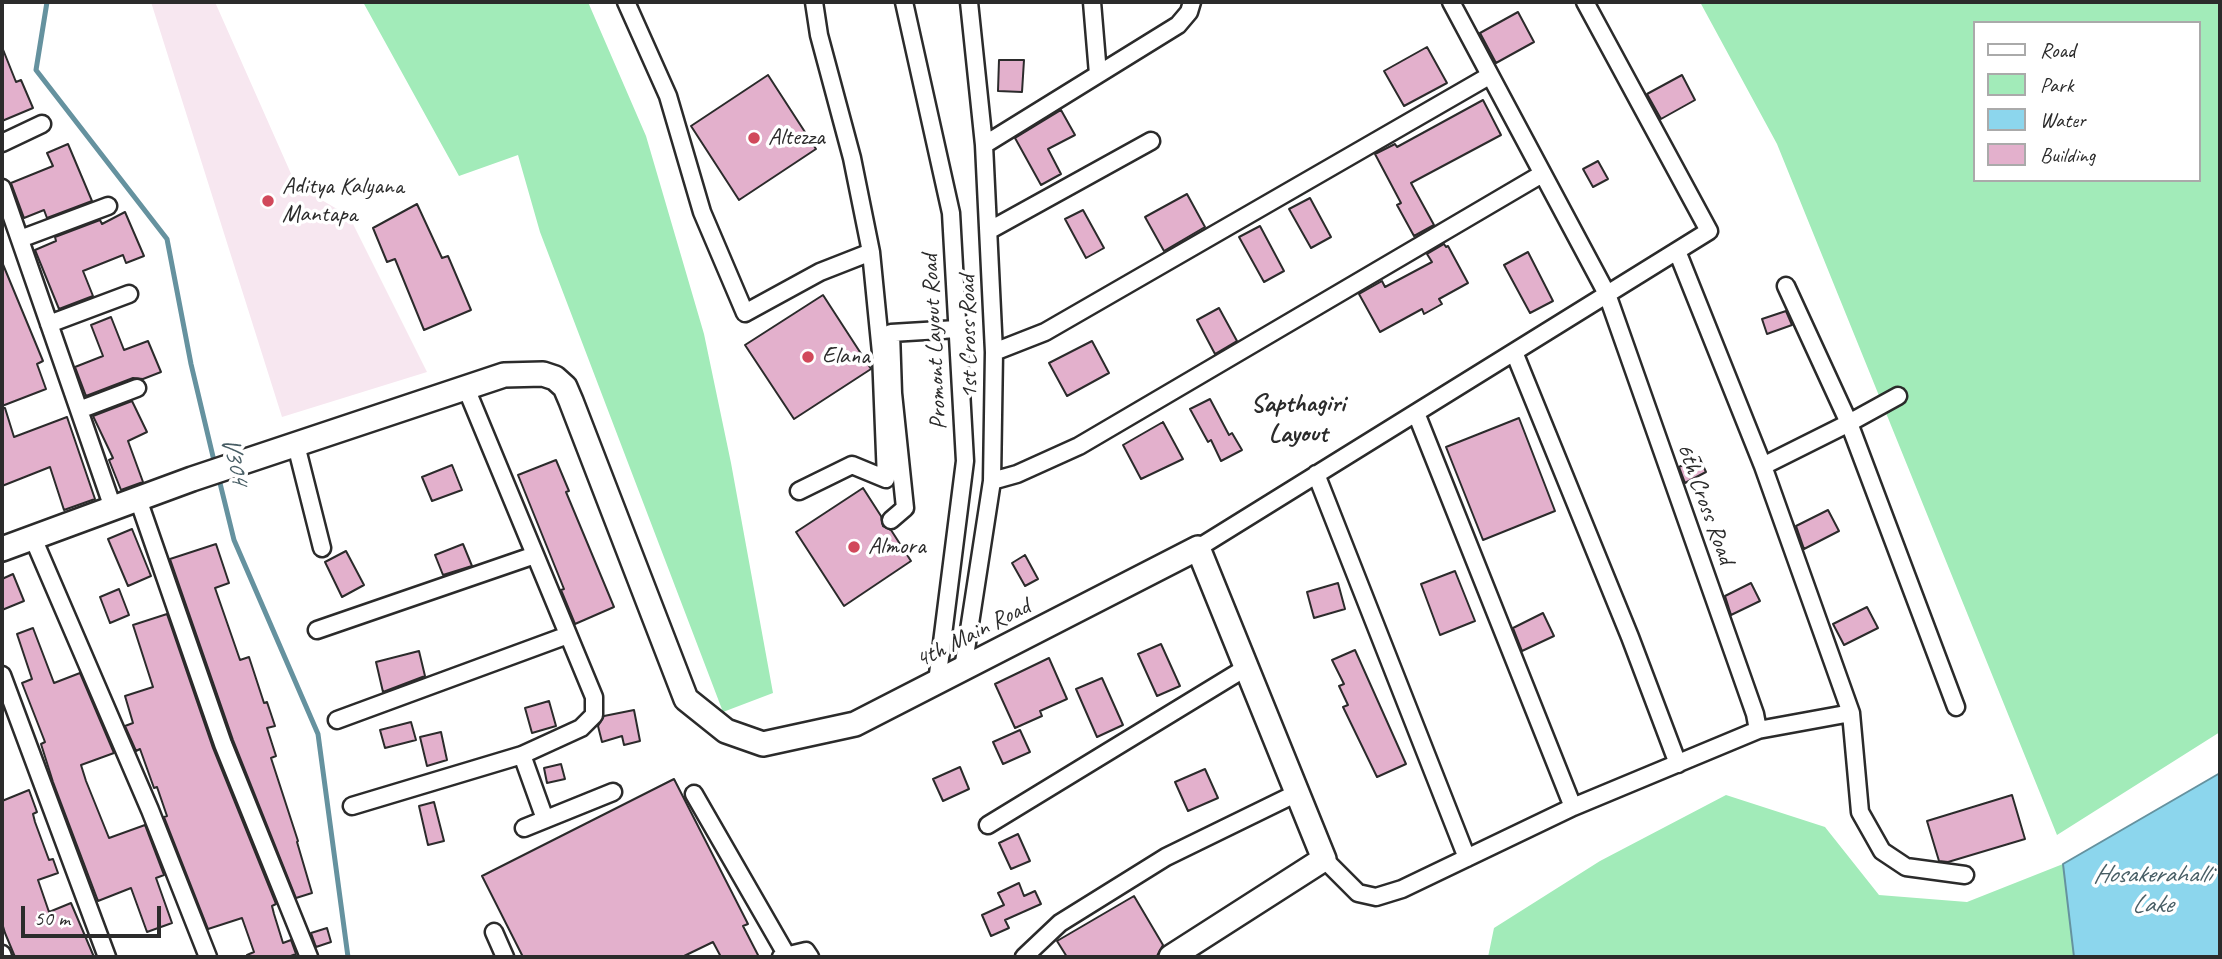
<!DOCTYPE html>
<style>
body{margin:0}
#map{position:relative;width:2222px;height:959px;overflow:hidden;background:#fff;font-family:Caveat,sans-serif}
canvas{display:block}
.frame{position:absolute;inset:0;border:4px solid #2b2b2b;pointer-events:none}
.legend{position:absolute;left:1973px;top:21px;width:228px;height:161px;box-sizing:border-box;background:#fff;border:2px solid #aaa;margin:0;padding:9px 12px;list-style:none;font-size:21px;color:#2b2b2b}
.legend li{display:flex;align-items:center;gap:14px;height:35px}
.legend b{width:35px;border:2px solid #aaa}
.scale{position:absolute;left:21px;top:906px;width:140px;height:32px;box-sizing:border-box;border:4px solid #2b2b2b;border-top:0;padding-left:9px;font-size:21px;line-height:24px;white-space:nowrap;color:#2b2b2b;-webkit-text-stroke:5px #fff;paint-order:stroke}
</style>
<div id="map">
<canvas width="2222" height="959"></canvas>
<div class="frame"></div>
<ul class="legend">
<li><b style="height:9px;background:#fff"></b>Road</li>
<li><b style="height:19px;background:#a2ebb9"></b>Park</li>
<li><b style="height:19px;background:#8cd6ed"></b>Water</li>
<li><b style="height:19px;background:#e3b0cc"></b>Building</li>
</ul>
<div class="scale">50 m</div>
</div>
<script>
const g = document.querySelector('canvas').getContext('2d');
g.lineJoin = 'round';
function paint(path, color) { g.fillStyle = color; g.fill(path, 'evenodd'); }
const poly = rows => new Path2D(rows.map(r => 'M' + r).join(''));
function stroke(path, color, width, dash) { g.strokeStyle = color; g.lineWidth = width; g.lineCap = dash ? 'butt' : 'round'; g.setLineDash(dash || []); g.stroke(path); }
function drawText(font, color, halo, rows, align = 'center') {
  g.font = font + ' Caveat,sans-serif'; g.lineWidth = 7; g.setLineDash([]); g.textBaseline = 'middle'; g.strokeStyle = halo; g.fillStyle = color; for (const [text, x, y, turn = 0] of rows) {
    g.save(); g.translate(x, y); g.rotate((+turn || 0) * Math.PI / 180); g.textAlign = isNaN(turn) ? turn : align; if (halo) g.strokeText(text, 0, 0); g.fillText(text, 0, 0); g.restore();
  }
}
const built = poly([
 [151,2,215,2,296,185,349,216,427,372,282,417]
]);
const green = poly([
 [363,2,588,2,646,136,704,334,731,463,773,693,723,712,540,232,518,155,459,176],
 [1700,2,2220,2,2220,732,2057,835,1777,144],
 [1975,23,2199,23,2199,180,1975,180],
 [1726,795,1825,827,1879,895,1967,902,2063,864,2074,957,1488,957,1494,928,1600,861]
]);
const water = poly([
 [2220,773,2220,957,2074,957,2063,864,2220,773]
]);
const stream = poly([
 [47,2,36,70,167,239,191,364,215,465],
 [218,475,234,540,318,734,348,957]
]);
const building = poly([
 [1518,12,1534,42,1496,63,1480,33,1518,12],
 [2,47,16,82,21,80,33,108,2,121,2,47],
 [1427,47,1447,83,1404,106,1384,71,1427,47],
 [999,60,1024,60,1022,92,998,91,999,60],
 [768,75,816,149,739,200,691,126,768,75],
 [1682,75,1695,100,1661,119,1647,94,1682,75],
 [1483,100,1501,135,1411,183,1434,225,1414,236,1397,205,1401,203,1375,154,1395,144,1397,147,1483,100],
 [1061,110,1075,135,1048,149,1061,174,1041,185,1015,138,1061,110],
 [68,144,92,201,47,218,44,210,24,218,11,183,53,166,47,153,68,144],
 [1598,161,1608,179,1593,187,1583,169,1598,161],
 [1187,194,1205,227,1164,251,1145,217,1187,194],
 [1310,198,1331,237,1311,248,1289,209,1310,198],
 [417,204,442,258,448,256,471,310,424,330,395,259,387,262,373,228,417,204],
 [1083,210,1104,248,1086,258,1065,219,1083,210],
 [125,212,144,256,126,263,123,255,83,271,93,296,59,309,35,250,56,241,55,237,100,220,102,224,125,212],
 [1260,226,1284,271,1264,282,1239,237,1260,226],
 [1444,244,1446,247,1448,246,1468,283,1439,299,1442,304,1424,314,1422,309,1380,332,1359,294,1382,281,1385,287,1432,262,1427,254,1444,244],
 [1528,252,1553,301,1530,313,1504,265,1528,252],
 [2,262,43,361,37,364,46,389,2,406,2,262],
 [823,295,871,369,794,419,745,345,823,295],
 [1219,308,1237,341,1215,354,1197,320,1219,308],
 [1786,311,1792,325,1767,334,1762,319,1786,311],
 [111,317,124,350,148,341,161,372,143,379,133,378,86,396,75,367,103,356,91,325,111,317],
 [1092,341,1109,373,1067,396,1049,363,1092,341],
 [1210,399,1229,435,1232,433,1242,450,1221,461,1211,440,1208,442,1190,409,1210,399],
 [132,401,147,432,128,441,143,482,121,490,109,460,113,458,93,416,132,401],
 [2,408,5,408,14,437,67,417,95,499,64,510,50,467,2,486,2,408],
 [1519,418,1555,511,1483,540,1446,447,1519,418],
 [1163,422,1183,459,1141,479,1123,445,1163,422],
 [1699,457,1706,472,1685,483,1679,467,1699,457],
 [556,460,569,491,566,492,614,607,575,624,561,590,564,589,518,475,556,460],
 [452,465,462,490,432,501,422,477,452,465],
 [863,488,881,516,883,526,891,530,911,561,844,606,796,532,863,488],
 [1828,510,1839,531,1804,549,1796,526,1828,510],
 [132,529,151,576,128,586,108,539,132,529],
 [216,544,229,583,215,588,240,660,249,657,264,703,267,702,275,726,267,728,276,756,271,758,298,841,297,842,312,893,296,898,233,740,170,559,216,544],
 [463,544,472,566,443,575,435,555,463,544],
 [346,551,364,585,342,597,325,562,346,551],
 [1025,555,1038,579,1025,586,1012,563,1025,555],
 [1455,571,1475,621,1440,635,1421,584,1455,571],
 [13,574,24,601,2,610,2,579,13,574],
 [1338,583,1345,609,1314,618,1307,592,1338,583],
 [1751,583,1760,601,1731,615,1725,596,1751,583],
 [119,589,129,615,110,623,100,597,119,589],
 [1867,607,1878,628,1844,645,1833,624,1867,607],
 [1543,613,1554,636,1522,651,1513,628,1543,613],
 [167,614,213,748,276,904,272,906,274,914,283,943,291,940,296,954,288,957,248,957,247,955,254,952,242,918,208,929,164,817,167,816,157,787,154,788,140,749,136,751,125,726,133,723,125,696,153,687,133,625,167,614],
 [33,628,54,683,80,673,114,753,81,765,86,781,109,838,145,825,164,875,156,878,172,923,147,932,131,888,98,901,53,782,41,744,45,742,22,683,32,679,17,634,33,628],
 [1161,644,1180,686,1157,696,1138,654,1161,644],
 [1355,650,1406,764,1377,777,1343,707,1348,705,1339,686,1344,684,1332,660,1355,650],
 [419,651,425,676,383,692,376,662,419,651],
 [1049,658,1067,699,1040,711,1042,716,1015,728,995,684,1049,658],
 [1102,678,1123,725,1097,737,1076,689,1102,678],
 [549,701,556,726,532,733,525,708,549,701],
 [634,710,640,741,624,745,622,736,602,742,598,726,604,716,634,710],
 [411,722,416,740,385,748,380,730,411,722],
 [1020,730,1030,752,1003,764,993,742,1020,730],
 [441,732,447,760,427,766,420,737,441,732],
 [561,764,565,779,547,783,544,768,561,764],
 [960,767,969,789,943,801,933,779,960,767],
 [1205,769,1218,798,1188,811,1175,782,1205,769],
 [674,779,748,924,743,926,759,957,721,957,713,942,682,957,523,957,482,876,674,779],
 [29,790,37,812,33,814,35,822,49,860,53,859,58,873,38,880,49,912,71,903,94,957,15,957,5,933,2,923,2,801,29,790],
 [2012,795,2025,839,1948,862,1939,861,1927,821,2012,795],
 [434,802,444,841,428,845,419,806,434,802],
 [1018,834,1030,861,1011,869,999,843,1018,834],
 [1019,883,1024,896,1035,891,1041,904,1005,920,1009,928,991,936,982,915,1004,905,998,893,1019,883],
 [1134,896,1163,945,1157,956,1067,957,1057,941,1134,896],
 [327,928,331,942,316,947,311,933,327,928]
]);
const street = poly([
 [626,2,668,96,702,212,745,313,820,272,871,252],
 [904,2,951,213,965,461,937,682],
 [1092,2,1098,74],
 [1451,2,1607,294,1755,714,1758,730],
 [2,143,42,124],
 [984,145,1178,25,1189,12,1192,2],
 [2,188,113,508],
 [990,230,1151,141],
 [20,239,108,206],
 [1677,251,1763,466,1851,713,1860,812,1882,851,1906,867,1965,875],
 [1786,286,1849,423,1956,707],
 [49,324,129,294],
 [994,352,1045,332,1489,76],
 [1514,352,1630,637,1678,764],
 [79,410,137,388],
 [1416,413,1573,807],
 [296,445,322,548],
 [1763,466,1849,423,1898,396],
 [1316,474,1467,858],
 [992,481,1017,474,1079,446,1542,174],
 [799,491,852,465,886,479,881,353,871,252,852,158,819,35,814,2],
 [138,499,223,744,309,957],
 [891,520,905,508,893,393,891,333,957,329],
 [33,538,150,810,208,957],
 [1198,548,1709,231,1585,2],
 [317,630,535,555],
 [963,669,992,481,994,352,984,145,969,2],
 [2,675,107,957],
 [337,720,568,635],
 [522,755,545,819],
 [694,794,786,954],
 [352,806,522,755,581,728,594,715,594,697,466,388],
 [988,825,1247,667],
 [524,828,613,792],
 [1324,859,1358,893,1376,897,1402,889,1573,807,1758,730,1851,713],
 [494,932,505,957],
 [2,954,3,957],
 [781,957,806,951,810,957],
 [1024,957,1060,923,1166,857,1297,793]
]);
const secondary = poly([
 [2,549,192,479,504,375,543,374,555,378,565,387,571,401,686,699,726,731,763,744,855,724,1198,548,1324,859,1171,957]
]);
const markers = [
 [754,138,7,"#d1495b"],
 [268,201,7,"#d1495b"],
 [808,357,7,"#d1495b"],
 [854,547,7,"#d1495b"]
];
const poiNames = [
 ["Altezza",768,138],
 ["Aditya Kalyana",282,187],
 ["Mantapa",282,215],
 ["Elana",822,357],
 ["Almora",868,547]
];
const streetNames = [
 ["1st Cross Road",969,337,-91],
 ["Promont Layout Road",935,342,-93],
 ["6th Cross Road",1705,504,70],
 ["4th Main Road",973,634,-27]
];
const neighbourhoodNames = [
 ["Sapthagiri",1298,404],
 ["Layout",1298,434]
];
const waterNames = [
 ["V304",234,460,76],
 ["Hosakerahalli",2152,875],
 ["Lake",2152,905]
];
paint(built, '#f7e7f0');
paint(green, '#a2ebb9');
paint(water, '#8cd6ed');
stroke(water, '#65929f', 2);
stroke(stream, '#65929f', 5);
paint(building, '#e3b0cc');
stroke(building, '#2b2b2b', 2);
stroke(street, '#2b2b2b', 21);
stroke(secondary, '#2b2b2b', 28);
stroke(street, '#fff', 16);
stroke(secondary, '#fff', 23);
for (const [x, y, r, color] of markers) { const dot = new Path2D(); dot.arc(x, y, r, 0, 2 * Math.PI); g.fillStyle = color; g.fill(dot); stroke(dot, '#fff', 2.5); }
drawText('24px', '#2b2b2b', '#fff', poiNames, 'left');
drawText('24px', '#2b2b2b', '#fff', streetNames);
drawText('bold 26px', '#2b2b2b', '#fff', neighbourhoodNames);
drawText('italic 26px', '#485e65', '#fff', waterNames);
</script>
